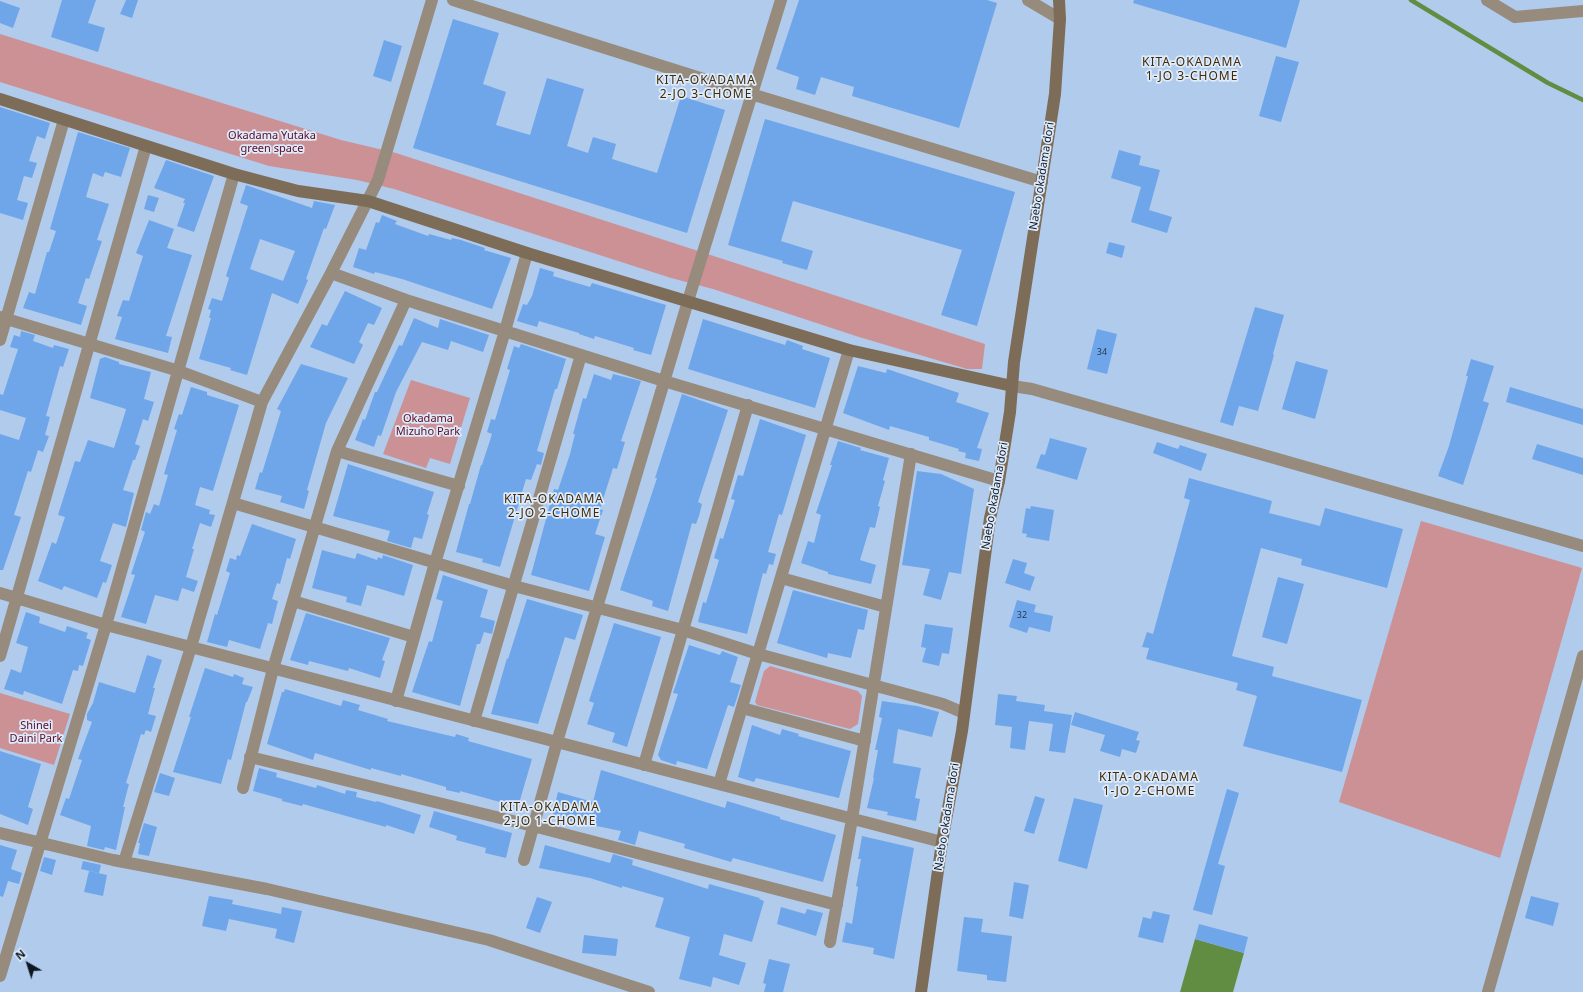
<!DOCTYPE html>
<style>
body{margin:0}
#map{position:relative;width:1583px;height:992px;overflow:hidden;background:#b1cbec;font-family:"Noto Sans",sans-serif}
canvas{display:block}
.north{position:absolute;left:8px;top:944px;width:40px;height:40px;-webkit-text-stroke:3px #ddebfc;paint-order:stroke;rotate:321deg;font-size:11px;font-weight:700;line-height:16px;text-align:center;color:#0d1621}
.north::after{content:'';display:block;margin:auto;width:14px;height:18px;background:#0d1621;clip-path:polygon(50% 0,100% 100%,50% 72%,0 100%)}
</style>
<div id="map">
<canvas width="1583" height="992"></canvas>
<div class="north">N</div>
</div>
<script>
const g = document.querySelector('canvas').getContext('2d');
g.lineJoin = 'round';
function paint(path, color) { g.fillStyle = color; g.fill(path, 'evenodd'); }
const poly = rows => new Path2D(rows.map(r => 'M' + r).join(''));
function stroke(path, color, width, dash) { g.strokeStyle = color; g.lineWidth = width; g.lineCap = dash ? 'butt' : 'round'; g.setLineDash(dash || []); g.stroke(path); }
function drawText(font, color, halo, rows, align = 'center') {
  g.font = font + ' "Noto Sans",sans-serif'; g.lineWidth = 3.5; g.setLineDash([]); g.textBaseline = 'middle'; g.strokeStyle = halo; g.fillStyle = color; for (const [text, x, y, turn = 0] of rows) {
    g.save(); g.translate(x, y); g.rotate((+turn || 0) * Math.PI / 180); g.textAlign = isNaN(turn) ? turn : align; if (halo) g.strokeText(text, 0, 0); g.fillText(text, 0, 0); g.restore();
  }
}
const green = poly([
 [0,34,341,140,396,153,985,344,982,369,967,369,859,337,713,289,671,278,394,189,357,180,269,166,0,82],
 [411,380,470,398,450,464,430,458,426,468,383,454],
 [1421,521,1582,568,1500,858,1339,802],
 [770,666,858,691,862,696,858,724,850,729,757,705,755,702,764,671],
 [0,693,70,714,54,765,0,748]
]);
const water = poly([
 [1195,939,1244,953,1233,992,1180,992]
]);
const stream = poly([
 [1411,0,1548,83,1583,100]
]);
const building = poly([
 [62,0,96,0,88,23,105,28,98,52,51,37],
 [126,0,138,0,132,18,120,14],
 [799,0,987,0,997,3,959,128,852,96,854,87,821,77,815,95,796,89,799,77,776,69],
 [1134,0,1300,0,1286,48,1133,3],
 [0,1,20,8,13,28,0,23],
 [453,19,499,33,483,84,506,92,496,125,530,135,547,78,584,89,567,146,588,153,593,137,616,144,612,159,657,173,681,96,725,110,687,233,413,148],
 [384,40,402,46,391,82,373,76],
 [1276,56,1299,62,1281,122,1259,116],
 [0,107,50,123,45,139,37,136,29,161,37,163,32,178,24,176,17,200,28,203,23,220,0,213],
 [765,119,1015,192,977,326,941,315,962,250,793,201,781,241,813,251,807,270,782,263,783,261,728,245],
 [78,132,130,148,121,177,105,172,103,177,93,173,86,197,109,204,97,240,102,241,89,279,86,278,78,303,87,306,81,325,23,308,29,292,35,294,47,252,49,252,56,231,50,229],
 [1119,150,1141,156,1139,165,1160,170,1149,210,1172,217,1167,233,1131,222,1141,187,1111,178],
 [166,160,214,176,194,232,177,226,185,203,183,203,185,199,154,188],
 [246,185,312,208,314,201,335,205,326,229,324,228,306,279,308,280,298,304,272,293,247,375,230,370,231,368,199,359,211,318,209,318,211,310,208,309,212,298,222,301,229,278,226,276,248,206,240,203],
 [260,239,295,251,283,281,250,269],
 [148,195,159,198,154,212,144,209],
 [382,215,397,221,395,224,428,236,429,234,451,240,452,238,461,240,485,248,484,250,511,258,492,309,402,279,375,272,374,274,353,267,359,248,366,250,376,222,379,223],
 [149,220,174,229,167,248,192,255,166,336,172,337,168,353,115,339,122,317,117,316,123,300,129,301,143,256,136,253],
 [1109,242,1125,246,1122,258,1106,253],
 [540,268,554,272,553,276,590,287,592,283,666,305,651,355,633,350,634,348,595,336,594,339,579,334,579,333,539,321,537,327,517,321,523,304,527,305,532,296],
 [345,291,382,308,374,325,368,323,359,342,363,345,354,364,310,347,322,324,327,326],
 [1255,307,1284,315,1273,354,1274,355,1258,411,1239,406,1233,426,1220,422],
 [414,318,438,328,440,319,489,335,483,352,451,341,448,350,422,342,396,392,381,436,378,435,374,447,355,440,363,419,365,420,375,392,377,392,399,345,402,346],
 [703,319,785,345,787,340,803,346,802,349,830,358,815,408,688,369],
 [1097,329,1117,334,1107,374,1087,369],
 [21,331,35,335,33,341,53,348,54,345,69,349,63,367,60,366,46,416,50,417,45,435,49,436,43,452,38,450,31,472,28,471,14,515,21,517,3,570,0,570,0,434,19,440,26,418,0,410,0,394,3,395,18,349,10,347,14,335,20,337],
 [521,344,566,359,557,389,555,389,537,451,544,453,541,465,537,464,531,480,526,479,500,567,482,562,483,559,456,552,469,504,470,504,481,465,482,465,492,434,487,432,491,419,495,420,510,370,507,369,514,346,519,348],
 [105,357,119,362,119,364,151,372,144,399,154,402,148,421,143,419,135,444,140,446,135,460,133,460,123,490,134,493,126,527,113,523,100,561,112,565,106,583,103,582,97,598,64,586,62,590,38,581,52,542,56,544,65,517,58,515,75,461,80,462,88,440,114,448,125,413,126,409,90,398,100,359],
 [1471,359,1494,366,1483,401,1489,403,1463,485,1438,476,1449,446,1468,376,1466,376],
 [1296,361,1328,370,1315,419,1282,409],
 [301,364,348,378,326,423,307,490,309,491,304,509,280,502,282,496,255,489,260,472,262,473,281,411,277,409],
 [858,366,886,373,887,369,959,393,956,402,989,413,977,448,982,449,979,461,965,458,966,453,958,451,959,449,929,440,929,437,890,426,889,430,843,413],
 [594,374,611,380,613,374,641,381,621,441,625,442,617,469,613,468,600,509,603,510,595,534,605,537,589,591,531,575,554,489,558,490,570,454,575,434,573,434,583,398,586,399],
 [191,387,207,392,207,395,239,405,213,491,200,487,195,505,210,510,209,514,215,515,211,527,200,523,192,549,194,549,186,577,198,581,194,592,182,588,178,601,155,595,146,624,121,617,135,575,131,574,145,532,141,530,146,512,150,514,154,504,159,506,168,475,164,474,177,430,174,429,179,414,182,415],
 [1510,387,1583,409,1583,425,1506,402],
 [682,394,728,410,698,502,702,504,699,516,696,524,692,523,668,611,652,606,653,601,620,590,657,478,655,478],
 [760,419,806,435,782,515,779,514,768,552,776,554,773,565,769,564,766,574,763,573,747,634,698,622,703,602,706,603,719,560,714,558,720,538,723,539,735,500,731,499,738,475,743,476],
 [1050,438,1087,448,1077,480,1036,468,1041,454,1045,455],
 [838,441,861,448,860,450,889,458,883,480,885,481,878,506,880,507,875,528,870,527,860,560,876,565,871,584,828,574,828,572,801,563,808,541,814,543,821,515,816,513,832,465,830,465],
 [1157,442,1178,449,1180,445,1207,454,1201,471,1153,453],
 [1537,444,1583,458,1583,475,1532,459],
 [348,464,434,492,427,514,429,515,422,539,414,537,411,548,387,541,390,531,333,516],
 [917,471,941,474,974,489,961,574,949,572,941,600,923,595,930,569,902,565],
 [1189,478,1272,501,1269,513,1320,526,1325,508,1403,529,1387,588,1301,565,1302,559,1261,548,1232,656,1274,667,1272,676,1362,700,1342,772,1243,746,1257,696,1236,690,1238,683,1146,659,1149,648,1142,647,1147,632,1153,634,1190,500,1184,498],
 [1031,506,1054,510,1049,541,1026,537,1027,534,1022,533,1026,508,1030,509],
 [252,524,296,539,290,559,287,558,280,584,277,583,272,599,278,601,272,624,268,623,260,649,229,640,227,647,207,642,215,614,217,615,230,573,226,571,230,558,236,560,237,555,240,556],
 [322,550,355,559,357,553,377,560,378,557,382,559,383,555,413,565,404,596,367,585,361,606,346,602,347,597,312,588],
 [1013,559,1027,563,1024,573,1035,577,1030,591,1005,583],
 [443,575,488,590,480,617,495,621,492,634,484,632,480,644,477,644,460,706,412,692,429,641,432,642,443,601,436,599],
 [1278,577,1304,584,1287,644,1262,637],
 [793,590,868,610,864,630,858,629,851,658,828,653,827,658,777,643],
 [527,599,583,615,575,640,565,637,538,724,491,714,507,658,508,659],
 [1017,600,1036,605,1034,612,1053,616,1050,632,1029,627,1027,633,1009,627],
 [26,612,40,617,39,623,65,632,67,626,88,633,86,638,91,640,83,666,79,665,78,671,73,670,62,704,24,691,23,695,4,689,11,669,21,673,28,647,16,643],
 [306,613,390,638,382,660,385,661,380,678,349,668,348,671,309,661,308,665,290,660],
 [614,623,661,637,627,747,612,742,615,733,587,724,594,703,589,701],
 [925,624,953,628,949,654,942,653,939,666,922,662,926,648,921,647],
 [689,645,720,655,722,651,738,657,730,682,741,685,734,707,728,705,707,769,677,761,676,765,661,760,658,755,678,694,673,693],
 [147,655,162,660,153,688,155,688,148,714,156,716,151,732,146,730,144,735,141,734,126,783,129,784,123,807,125,807,116,850,105,847,104,850,87,846,91,826,60,815,66,798,69,799,82,760,78,759,92,722,87,720,87,714,93,703,99,682,135,693],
 [205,668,233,677,234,674,244,678,242,684,253,687,247,702,246,702,231,760,228,759,221,784,173,772,191,717,189,717],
 [285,689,341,706,343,700,360,705,358,710,388,719,387,721,455,737,456,734,469,738,468,741,532,759,518,807,460,791,460,793,446,790,446,787,401,774,401,776,371,768,371,770,315,753,313,760,267,744,282,692,284,692],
 [998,694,1017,696,1016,701,1045,705,1044,711,1072,715,1065,753,1049,751,1053,724,1029,721,1025,750,1010,748,1012,727,995,725],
 [882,701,917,706,939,712,932,737,898,729,893,763,921,768,915,798,920,799,916,821,887,815,888,812,867,808,874,778,873,778,878,750,875,750,882,718,879,717],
 [1075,712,1139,732,1136,740,1140,741,1136,753,1122,749,1120,757,1100,751,1105,735,1071,725],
 [752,725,780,735,782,729,799,734,798,736,851,751,839,798,756,778,754,782,738,777],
 [0,751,41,764,28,807,33,809,28,825,0,814],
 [259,768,277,773,276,777,316,788,317,785,345,794,346,790,357,792,356,797,376,802,377,801,421,815,414,834,386,825,386,827,303,804,302,806,282,801,282,799,253,791],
 [601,770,725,808,727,801,780,817,780,819,836,835,823,882,733,858,731,862,684,848,685,844,639,831,635,845,618,840,621,831,552,817,558,792,593,802],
 [160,773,175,778,169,796,154,792],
 [1227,789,1239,793,1218,864,1225,866,1212,915,1193,910],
 [1035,796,1045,799,1034,834,1024,831],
 [1074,798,1103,805,1087,869,1058,861],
 [434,811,512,833,506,858,485,853,486,848,456,840,457,836,429,827],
 [144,823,157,827,149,856,138,854,140,843,138,843],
 [862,836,914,848,894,959,873,954,874,948,842,942,846,922,852,924,858,887,856,886,861,859,858,859],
 [0,845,17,850,11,869,22,873,19,884,8,881,3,897,0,896],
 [545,845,610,863,613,854,633,860,632,865,708,889,709,884,760,898,759,899,764,901,752,942,724,934,719,955,746,963,739,985,713,977,711,987,679,979,690,937,655,927,664,898,622,886,622,888,590,878,539,868],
 [44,857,56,860,52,875,40,871],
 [83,861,101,865,99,873,81,869],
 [89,871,107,875,103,896,84,892],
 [1014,882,1029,885,1023,919,1009,916],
 [209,896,233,900,232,904,281,914,282,907,302,911,294,943,275,938,277,929,229,919,226,931,202,926],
 [1531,896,1559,903,1553,926,1525,918],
 [537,897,552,902,540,933,526,928],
 [781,907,805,914,807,909,823,913,816,936,777,924],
 [1153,911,1170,915,1163,943,1138,937,1143,917,1151,919],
 [964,917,983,919,981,932,1012,936,1006,982,987,980,987,975,957,971],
 [1199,924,1248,937,1244,953,1195,939],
 [584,935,618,939,616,956,582,953],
 [769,959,790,964,783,992,764,992,766,984,763,983]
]);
const street = poly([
 [453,0,751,94,1042,182],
 [1028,0,1060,19],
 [1487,0,1515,17,1583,11],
 [331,273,406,300,664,381,999,481],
 [0,317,179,371,262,402],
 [0,340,64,120],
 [1012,386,1032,389,1583,546],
 [337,451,459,486],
 [233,503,514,586,683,630,758,654,943,704,964,713],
 [781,578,886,607],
 [0,593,106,625,942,842],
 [293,601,414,637],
 [0,656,146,146],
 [396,701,435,563,505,331,527,253],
 [742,708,865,741],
 [474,721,581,355],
 [250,757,533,826,837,905],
 [644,765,748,405],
 [719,784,849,350],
 [243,788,273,669,337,451,406,300],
 [0,833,113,860,267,889,489,940,649,992],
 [524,860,557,742,688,301,781,0],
 [124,862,191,647,262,402,331,273,378,180,432,0],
 [830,942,852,819,911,454],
 [0,976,106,625,234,174],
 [1488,992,1583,656]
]);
const secondary = poly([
 [0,99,234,174,298,191,368,201,527,253,849,350,1012,386],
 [921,992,942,842,962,731,990,518,999,481,1010,412,1014,362,1055,94,1060,19,1059,0]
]);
const numberNames = [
 ["34",1102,352],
 ["32",1022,615]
];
const parkNames = [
 ["Okadama Yutaka",272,136],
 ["green space",272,149],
 ["Okadama",428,419],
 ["Mizuho Park",428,432],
 ["Shinei",36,726],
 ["Daini Park",36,739]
];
const streetNames = [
 ["Naebo okadama dori",1042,176,-81],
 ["Naebo okadama dori",995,496,-80],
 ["Naebo okadama dori",947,817,-81]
];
const neighbourhoodNames = [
 ["KITA-OKADAMA",1192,63],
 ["1-JO 3-CHOME",1192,77],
 ["KITA-OKADAMA",706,81],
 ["2-JO 3-CHOME",706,95],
 ["KITA-OKADAMA",554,500],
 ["2-JO 2-CHOME",554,514],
 ["KITA-OKADAMA",1149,778],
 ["1-JO 2-CHOME",1149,792],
 ["KITA-OKADAMA",550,808],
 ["2-JO 1-CHOME",550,822]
];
paint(green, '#cc9195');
paint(water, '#618d43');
stroke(stream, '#618d43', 4.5);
paint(building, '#6fa6ea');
stroke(street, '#968b7d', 12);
stroke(secondary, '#7d6d58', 12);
drawText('9px', '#263a53', null, numberNames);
drawText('11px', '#5e081e', '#ddebfc', parkNames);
drawText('11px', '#0d1621', '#ddebfc', streetNames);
g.letterSpacing = '1px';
drawText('12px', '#412a05', '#ddebfc', neighbourhoodNames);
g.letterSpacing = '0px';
</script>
